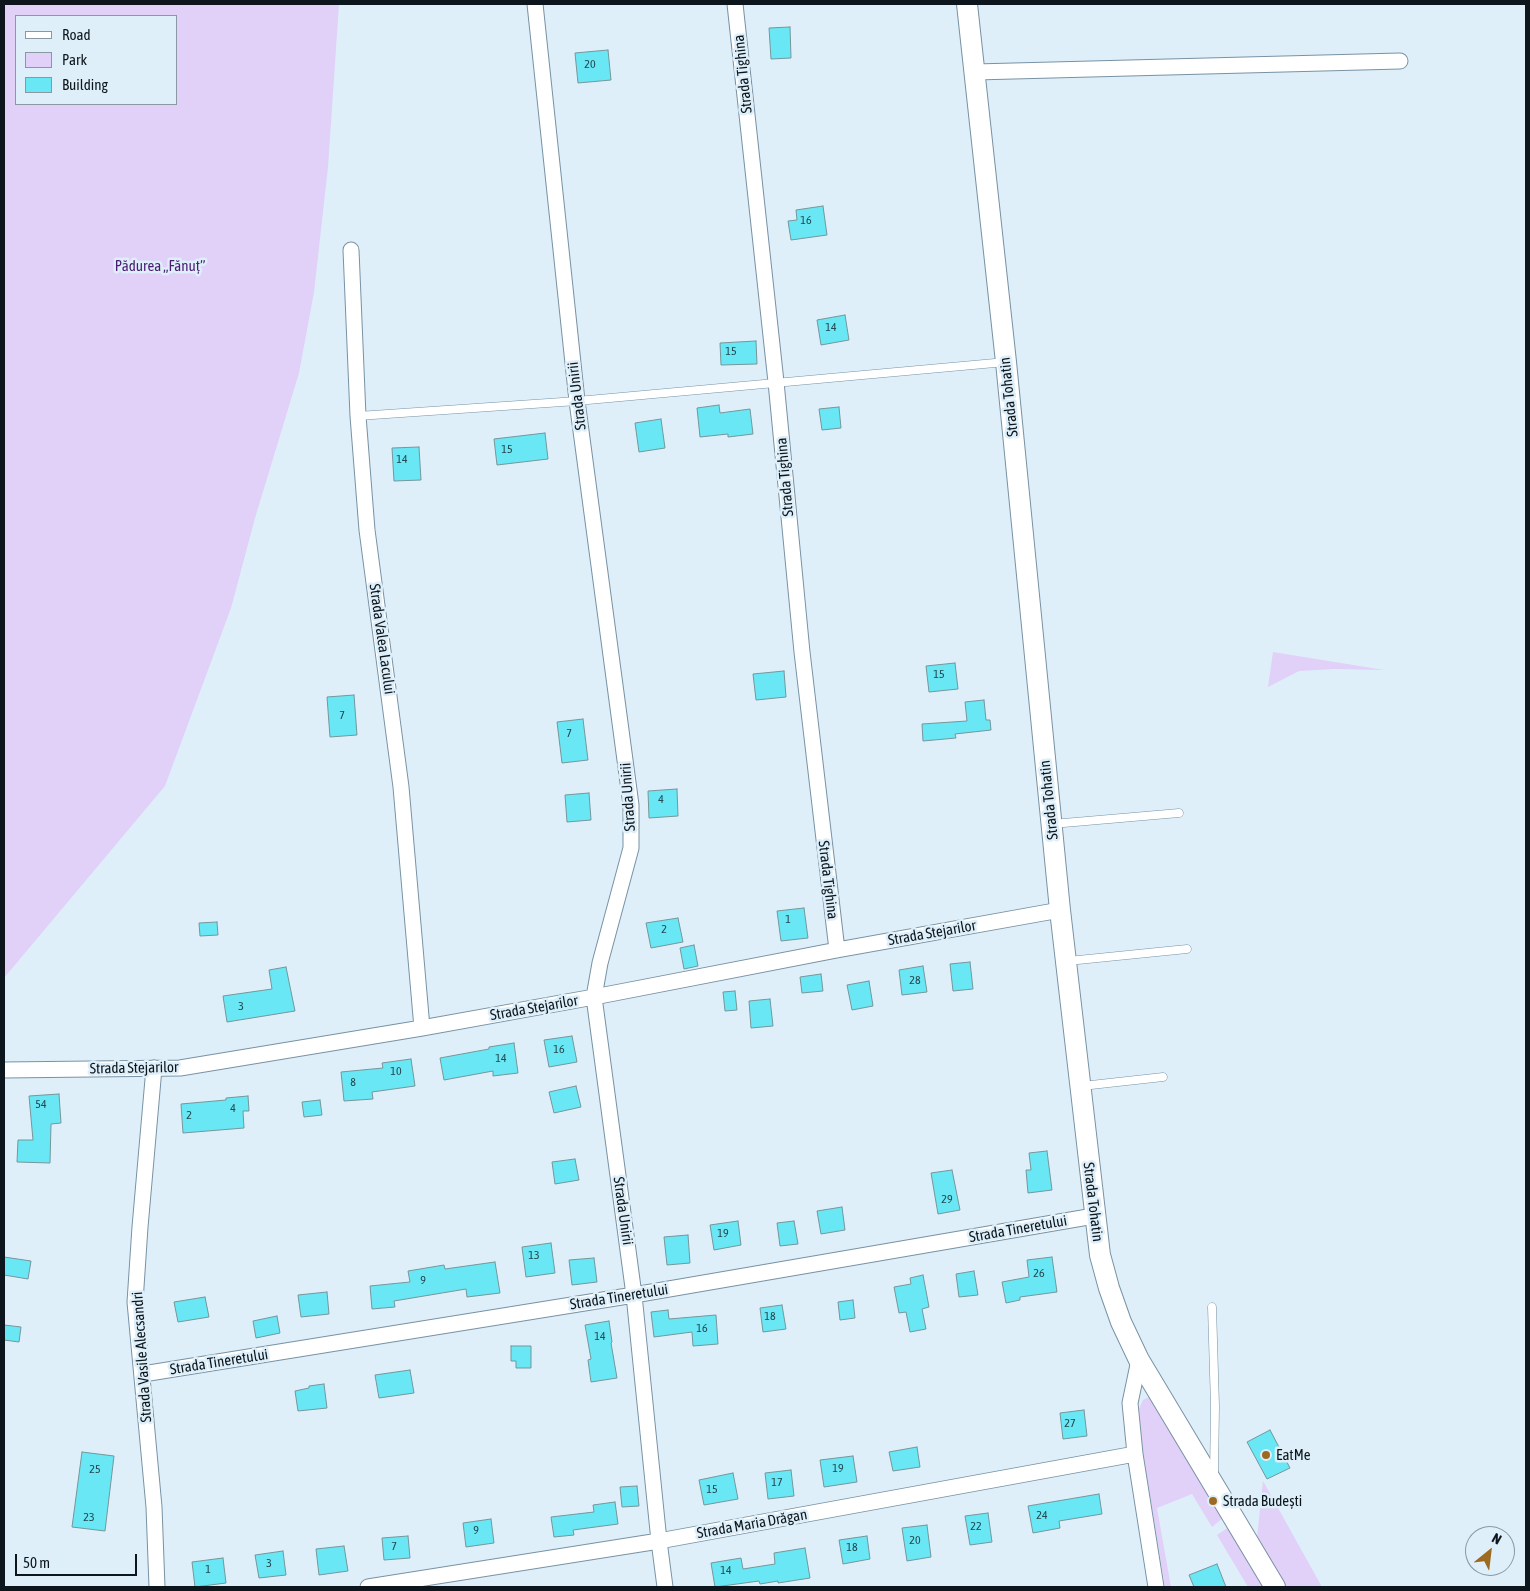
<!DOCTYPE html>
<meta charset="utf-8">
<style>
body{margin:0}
#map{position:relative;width:1530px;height:1591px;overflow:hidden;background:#deeffa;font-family:"Asap Condensed",sans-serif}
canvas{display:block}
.frame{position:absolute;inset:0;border:5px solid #0c161c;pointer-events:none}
.legend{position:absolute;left:15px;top:15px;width:162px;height:90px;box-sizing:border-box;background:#deeffa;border:1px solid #8a98a1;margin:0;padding:6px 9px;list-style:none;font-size:15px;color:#0c161c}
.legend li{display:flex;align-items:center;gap:10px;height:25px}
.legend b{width:25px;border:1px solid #8a98a1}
.north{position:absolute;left:1465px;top:1526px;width:50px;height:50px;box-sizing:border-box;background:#deeffa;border:1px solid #8a98a1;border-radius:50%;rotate:29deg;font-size:14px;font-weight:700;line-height:20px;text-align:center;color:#0c161c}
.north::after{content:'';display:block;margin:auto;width:18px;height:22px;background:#9e6a22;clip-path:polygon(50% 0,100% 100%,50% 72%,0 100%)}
.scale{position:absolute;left:15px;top:1554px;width:122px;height:22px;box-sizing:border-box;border:2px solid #0c161c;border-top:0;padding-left:6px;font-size:15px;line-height:18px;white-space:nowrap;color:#0c161c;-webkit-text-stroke:4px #deeffa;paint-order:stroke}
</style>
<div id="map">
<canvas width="1530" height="1591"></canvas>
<div class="frame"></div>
<ul class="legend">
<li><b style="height:6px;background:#fff"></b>Road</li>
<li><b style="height:14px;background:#e1d0f8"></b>Park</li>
<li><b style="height:14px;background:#69e7f4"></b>Building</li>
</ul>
<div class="north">N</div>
<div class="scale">50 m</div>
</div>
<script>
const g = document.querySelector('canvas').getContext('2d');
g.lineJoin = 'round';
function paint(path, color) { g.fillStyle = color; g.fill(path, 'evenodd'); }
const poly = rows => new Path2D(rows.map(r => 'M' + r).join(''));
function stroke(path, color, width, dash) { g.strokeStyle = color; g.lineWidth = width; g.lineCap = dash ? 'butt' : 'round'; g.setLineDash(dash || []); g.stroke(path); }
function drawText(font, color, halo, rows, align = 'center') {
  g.font = font + ' "Asap Condensed",sans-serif'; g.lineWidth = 5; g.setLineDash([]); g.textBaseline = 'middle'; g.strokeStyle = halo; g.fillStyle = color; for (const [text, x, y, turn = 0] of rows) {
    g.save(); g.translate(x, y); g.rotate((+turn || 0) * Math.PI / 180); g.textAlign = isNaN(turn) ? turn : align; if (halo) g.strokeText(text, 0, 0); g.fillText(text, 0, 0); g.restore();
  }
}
const green = poly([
 [4,4,339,4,328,167,314,292,299,373,255,518,231,608,165,786,4,978],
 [16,16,176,16,176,104,16,104],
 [1273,652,1384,670,1335,669,1299,671,1268,687],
 [1149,1397,1155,1400,1223,1518,1212,1527,1192,1494,1157,1508,1171,1587,1165,1587,1143,1454,1139,1409,1143,1400],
 [1263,1481,1322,1587,1286,1587,1257,1538],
 [1229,1527,1264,1587,1248,1587,1217,1535]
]);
const building = poly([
 [790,27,791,58,771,59,769,28,790,27],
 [608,50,611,80,578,83,575,53,608,50],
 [823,206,827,235,791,240,788,221,797,220,796,210,823,206],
 [845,315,849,340,821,345,817,320,845,315],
 [756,341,757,364,721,365,720,343,756,341],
 [719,405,720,413,750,409,753,434,728,437,728,434,700,437,697,408,719,405],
 [839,407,841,428,822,430,819,409,839,407],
 [661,419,665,448,639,452,635,423,661,419],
 [545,433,548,459,497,465,494,439,545,433],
 [419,447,421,480,394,481,392,448,419,447],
 [955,663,958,689,929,692,926,666,955,663],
 [784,671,786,697,756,700,753,674,784,671],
 [354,695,357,735,330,737,327,697,354,695],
 [984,700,986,720,990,720,991,730,955,734,956,738,923,741,922,724,967,721,965,702,984,700],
 [583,719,588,760,562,763,557,722,583,719],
 [677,789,678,816,649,818,648,791,677,789],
 [589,793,591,820,567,822,565,795,589,793],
 [804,908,808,938,781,941,777,911,804,908],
 [678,918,683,942,651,948,646,923,678,918],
 [217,922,218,935,200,936,199,923,217,922],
 [694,945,698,966,684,969,680,948,694,945],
 [970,962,973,989,953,991,950,964,970,962],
 [923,966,927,992,902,995,899,970,923,966],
 [286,967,295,1011,227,1022,223,996,272,989,269,970,286,967],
 [821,974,823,991,802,993,800,977,821,974],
 [869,981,873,1006,852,1010,847,985,869,981],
 [735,991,737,1010,725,1011,723,992,735,991],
 [770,999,773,1026,751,1028,749,1001,770,999],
 [572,1036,577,1062,549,1067,544,1040,572,1036],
 [514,1043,518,1073,493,1076,493,1071,444,1080,440,1058,489,1049,489,1047,514,1043],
 [411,1059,415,1086,372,1092,373,1099,344,1101,341,1072,383,1068,382,1063,411,1059],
 [576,1086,581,1107,554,1113,549,1092,576,1086],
 [59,1094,61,1123,51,1124,50,1163,17,1162,18,1140,33,1140,29,1096,59,1094],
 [248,1096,249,1111,243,1111,244,1128,183,1133,181,1104,226,1100,226,1098,248,1096],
 [320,1100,322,1115,304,1117,302,1102,320,1100],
 [1047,1151,1052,1190,1028,1193,1026,1170,1031,1170,1029,1153,1047,1151],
 [575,1159,579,1180,555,1184,552,1162,575,1159],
 [952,1170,960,1210,938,1214,931,1173,952,1170],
 [842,1207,845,1230,821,1234,817,1211,842,1207],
 [738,1221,741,1245,714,1250,710,1225,738,1221],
 [794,1221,798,1244,780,1246,777,1223,794,1221],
 [688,1235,690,1263,667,1265,664,1237,688,1235],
 [551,1243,555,1273,526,1277,522,1247,551,1243],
 [4,1257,31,1261,28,1279,4,1275,4,1257],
 [1052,1257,1057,1292,1020,1297,1020,1300,1006,1303,1002,1282,1029,1277,1027,1260,1052,1257],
 [594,1258,597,1282,572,1285,569,1260,594,1258],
 [495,1262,500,1293,467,1297,466,1289,394,1301,395,1307,372,1309,370,1286,410,1282,408,1271,444,1265,445,1269,495,1262],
 [974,1271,978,1295,959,1297,956,1274,974,1271],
 [923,1275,929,1307,922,1309,926,1329,910,1332,906,1312,899,1313,894,1287,911,1284,910,1278,923,1275],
 [327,1292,329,1314,301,1317,298,1295,327,1292],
 [205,1297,209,1317,178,1322,174,1302,205,1297],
 [853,1300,855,1318,840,1320,838,1302,853,1300],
 [782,1305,786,1329,763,1332,760,1308,782,1305],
 [668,1310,669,1319,716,1315,718,1344,693,1346,692,1332,654,1337,651,1312,668,1310],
 [277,1316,280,1333,256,1338,253,1321,277,1316],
 [609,1321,612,1342,611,1343,617,1378,591,1382,588,1360,591,1359,585,1325,609,1321],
 [4,1325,21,1327,19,1342,4,1340,4,1325],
 [511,1346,531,1346,531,1368,516,1368,516,1361,511,1361,511,1346],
 [410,1370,414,1393,379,1398,375,1375,410,1370],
 [324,1384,327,1408,298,1411,295,1391,309,1388,309,1386,324,1384],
 [1084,1410,1087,1436,1063,1439,1060,1413,1084,1410],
 [1270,1430,1290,1468,1267,1479,1247,1442,1270,1430],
 [917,1447,920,1467,893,1471,889,1452,917,1447],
 [82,1452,114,1456,105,1531,72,1527,82,1452],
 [853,1456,857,1482,824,1487,820,1460,853,1456],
 [791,1470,794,1496,768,1499,765,1473,791,1470],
 [733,1473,738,1499,704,1505,699,1480,733,1473],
 [637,1486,639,1506,622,1507,620,1487,637,1486],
 [1099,1494,1102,1514,1059,1521,1060,1528,1033,1533,1028,1506,1099,1494],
 [615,1502,618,1524,573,1530,574,1535,554,1537,551,1517,594,1512,593,1505,615,1502],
 [988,1513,992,1542,970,1545,965,1516,988,1513],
 [491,1519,494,1543,466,1547,463,1523,491,1519],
 [927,1525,931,1557,907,1561,902,1528,927,1525],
 [408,1536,410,1558,384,1560,382,1538,408,1536],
 [867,1536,870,1559,843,1564,839,1540,867,1536],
 [344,1546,348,1571,319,1575,316,1549,344,1546],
 [805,1548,810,1578,778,1583,778,1581,760,1584,759,1581,715,1587,711,1563,741,1558,743,1569,775,1564,774,1553,805,1548],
 [283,1551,286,1575,259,1578,255,1555,283,1551],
 [223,1558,226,1583,195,1587,192,1562,223,1558],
 [1217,1564,1226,1587,1194,1587,1189,1575,1217,1564]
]);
const lane = poly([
 [358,416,577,401,1006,362],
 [1052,824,1179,813],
 [1068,961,1187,949],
 [1082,1086,1163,1077],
 [1212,1307,1215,1406,1214,1475]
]);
const street = poly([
 [535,4,577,401,631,805,631,848,600,963,594,997,634,1295,659,1541,665,1587],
 [735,4,776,382,802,652,837,950],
 [975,72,1400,61],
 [351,250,358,416,367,530,401,787,422,1028],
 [154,1068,140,1227,135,1302,154,1507,157,1587],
 [4,1070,180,1068,422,1028,594,997,837,950,1060,910],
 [1139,1360,1130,1403,1135,1454,1156,1587],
 [143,1374,634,1295,1094,1216],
 [368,1587,659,1541,1135,1454]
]);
const secondary = poly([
 [967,4,1006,362,1060,910,1100,1255,1109,1288,1121,1322,1139,1360,1275,1587]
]);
const markers = [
 [1266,1455,5,"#9e6a22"],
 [1213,1501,5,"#9e6a22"]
];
const numberNames = [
 ["20",590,64],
 ["16",806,220],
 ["14",831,327],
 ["15",731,351],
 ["15",507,449],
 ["14",402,459],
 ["15",939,674],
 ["7",342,715],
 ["7",569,733],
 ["4",661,799],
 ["1",788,919],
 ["2",664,929],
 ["28",915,980],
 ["3",241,1006],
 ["16",559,1049],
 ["14",501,1058],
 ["10",396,1071],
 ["8",353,1082],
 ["54",41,1104],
 ["4",233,1108],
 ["2",189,1115],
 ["29",947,1199],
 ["19",723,1233],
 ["13",534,1255],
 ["26",1039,1273],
 ["9",423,1280],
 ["18",770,1316],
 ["16",702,1328],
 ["14",600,1336],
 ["27",1070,1423],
 ["19",838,1468],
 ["25",95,1469],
 ["17",777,1482],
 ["15",712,1489],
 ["24",1042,1515],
 ["23",89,1517],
 ["22",976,1526],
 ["9",476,1530],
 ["20",915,1540],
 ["7",394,1546],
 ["18",852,1547],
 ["3",269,1563],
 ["1",208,1569],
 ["14",726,1570]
];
const streetNames = [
 ["Strada Tighina",743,74,-96],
 ["Strada Unirii",577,396,-97],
 ["Strada Tohatin",1009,397,-96],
 ["Strada Tighina",785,477,-95],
 ["Strada Valea Lacului",382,639,82],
 ["Strada Unirii",628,797,-94],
 ["Strada Tohatin",1049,800,-96],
 ["Strada Tighina",828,880,83],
 ["Strada Stejarilor",932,933,-10],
 ["Strada Stejarilor",534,1008,-10],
 ["Strada Stejarilor",134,1068,-1],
 ["Strada Tohatin",1093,1202,83],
 ["Strada Unirii",623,1211,82],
 ["Strada Tineretului",1018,1229,-10],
 ["Strada Tineretului",619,1297,-9],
 ["Strada Vasile Alecsandri",142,1357,-94],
 ["Strada Tineretului",219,1362,-9],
 ["Strada Maria Drăgan",752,1524,-10]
];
const parkNames = [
 ["Pădurea „Fănuț”",160,266]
];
const poiNames = [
 ["EatMe",1276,1455],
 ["Strada Budești",1223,1501]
];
paint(green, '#e1d0f8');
paint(building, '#69e7f4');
stroke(building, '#73979b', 1);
stroke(lane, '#7892a4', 9);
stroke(street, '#7892a4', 17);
stroke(secondary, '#7892a4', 22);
stroke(lane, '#fff', 8);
stroke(street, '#fff', 15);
stroke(secondary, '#fff', 20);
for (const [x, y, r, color] of markers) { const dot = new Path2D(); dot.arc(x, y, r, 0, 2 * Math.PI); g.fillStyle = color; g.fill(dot); stroke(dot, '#deeffa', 2); }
drawText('12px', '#234a52', null, numberNames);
drawText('15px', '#0c161c', '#deeffa', streetNames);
drawText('15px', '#4c1c74', '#deeffa', parkNames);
drawText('15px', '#0c161c', '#deeffa', poiNames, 'left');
</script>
